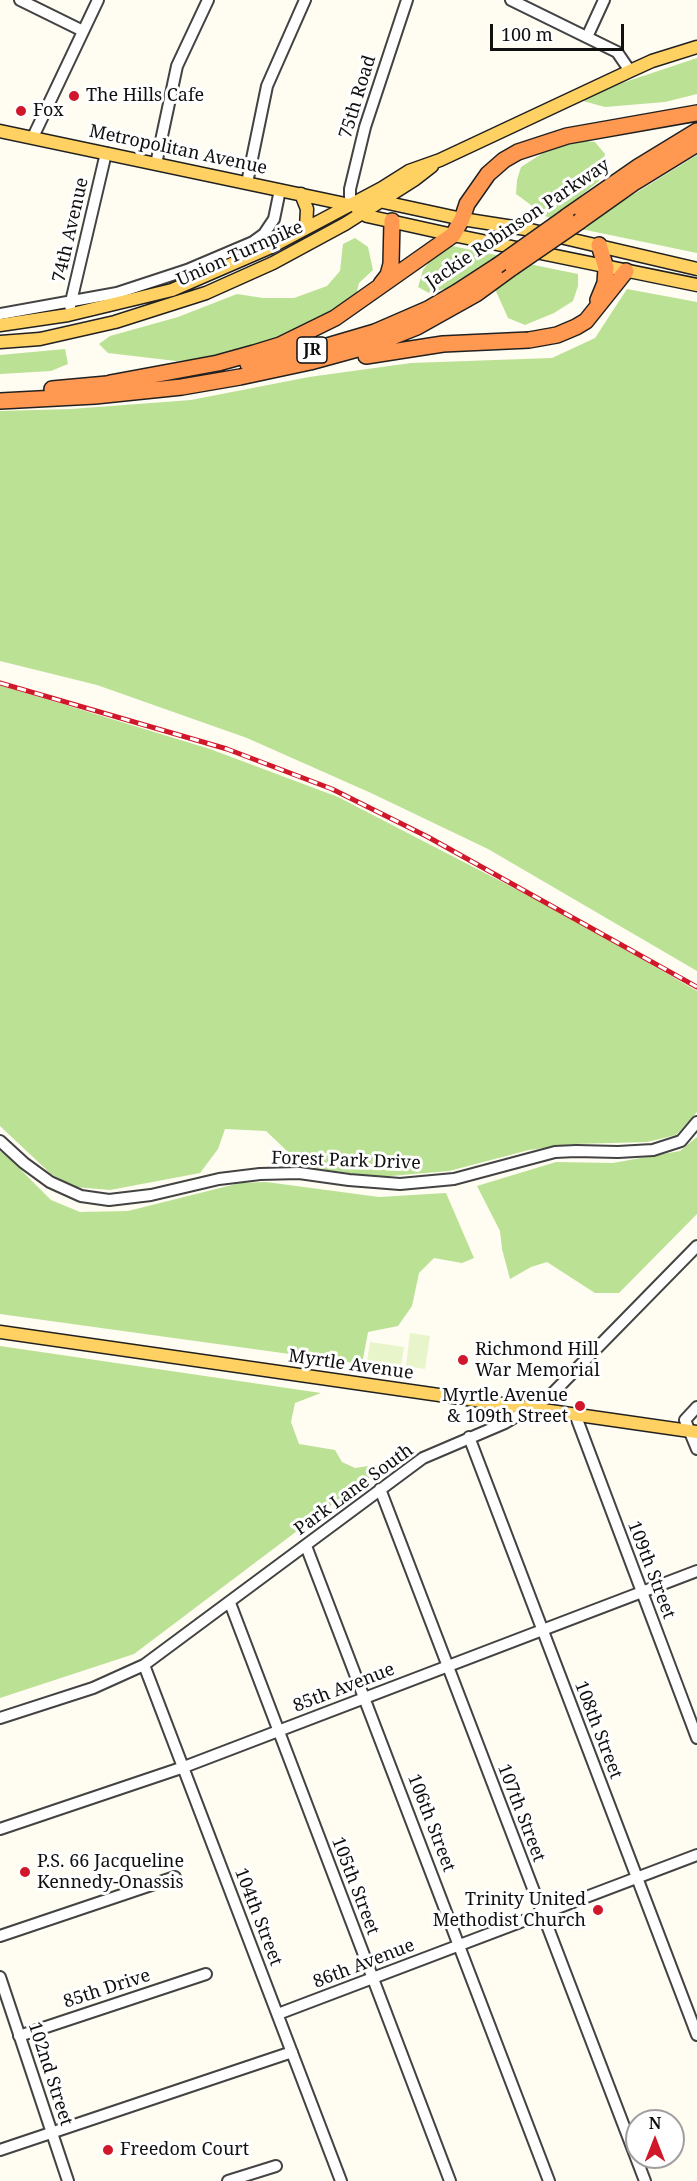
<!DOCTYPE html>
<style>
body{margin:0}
#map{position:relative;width:697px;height:2181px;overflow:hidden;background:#fffcf2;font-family:"Noto Serif",serif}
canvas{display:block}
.north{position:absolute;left:625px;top:2109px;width:60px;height:60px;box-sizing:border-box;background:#fff;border:2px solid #9f9f9f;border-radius:50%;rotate:0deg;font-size:16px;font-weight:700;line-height:24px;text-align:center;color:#101010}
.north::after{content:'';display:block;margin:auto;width:21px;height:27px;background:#d0182a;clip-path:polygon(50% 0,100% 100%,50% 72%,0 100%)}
.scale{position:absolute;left:490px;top:24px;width:134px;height:27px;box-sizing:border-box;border:3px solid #101010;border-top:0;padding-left:8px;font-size:18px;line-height:21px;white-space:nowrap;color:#101010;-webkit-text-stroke:4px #fff;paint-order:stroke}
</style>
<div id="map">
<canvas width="697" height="2181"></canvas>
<div class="north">N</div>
<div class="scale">100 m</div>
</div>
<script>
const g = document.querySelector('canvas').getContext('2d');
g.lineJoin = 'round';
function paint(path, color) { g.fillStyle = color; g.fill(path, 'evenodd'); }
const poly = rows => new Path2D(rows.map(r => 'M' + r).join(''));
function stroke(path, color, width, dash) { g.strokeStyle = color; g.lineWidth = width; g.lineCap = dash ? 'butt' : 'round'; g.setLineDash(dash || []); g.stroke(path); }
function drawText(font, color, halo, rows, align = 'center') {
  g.font = font + ' "Noto Serif",serif'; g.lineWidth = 6; g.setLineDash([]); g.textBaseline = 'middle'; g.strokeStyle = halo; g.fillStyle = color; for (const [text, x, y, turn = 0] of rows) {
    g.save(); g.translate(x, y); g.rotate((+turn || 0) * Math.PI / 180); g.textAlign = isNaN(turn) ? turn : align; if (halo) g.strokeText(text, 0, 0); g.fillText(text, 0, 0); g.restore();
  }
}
const forest = poly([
 [697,58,697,94,665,102,605,107,583,101,604,89],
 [575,140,595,142,605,154,599,181,552,219,536,212,531,205,516,194,517,180,521,167,543,153],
 [697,155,697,253,581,229,584,225],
 [355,238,368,247,373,270,359,283,355,299,286,337,218,357,176,361,108,353,99,344,110,336,178,317,237,294,263,298,294,298,327,286,340,271,343,244],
 [452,246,501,256,447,288,429,293,418,287,423,270,433,257,444,249],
 [529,264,578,274,578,286,573,301,554,313,525,325,508,318,495,289],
 [627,289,697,302,697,971,488,849,371,793,247,738,97,685,0,661,0,411,71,409,191,400,309,377,411,363,552,358,595,338],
 [65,349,68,364,51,371,0,374,0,355],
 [0,685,210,749,338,797,566,915,697,991,697,1112,676,1135,647,1142,573,1144,529,1150,449,1171,379,1177,304,1167,266,1131,225,1129,218,1149,200,1173,110,1190,75,1187,51,1174,0,1126],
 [697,1137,697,1214,619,1293,595,1293,547,1262,531,1267,510,1279,502,1249,500,1231,477,1186,556,1162,613,1163,680,1151],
 [0,1151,9,1158,51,1200,80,1212,128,1211,240,1183,266,1182,379,1197,446,1193,474,1258,462,1263,434,1258,419,1273,412,1306,398,1326,368,1332,362,1364,0,1314],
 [0,1346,321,1393,295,1403,291,1422,299,1444,335,1450,342,1462,355,1468,396,1462,362,1482,134,1654,0,1698]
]);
const pitch = poly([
 [410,1333,430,1336,425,1369,406,1366],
 [370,1342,404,1347,401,1366,367,1361]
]);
const minor = poly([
 [20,0,83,31],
 [511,0,617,52,630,71],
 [587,37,604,0],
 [33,137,98,0],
 [156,164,177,66,208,0],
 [247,183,267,86,305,0],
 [350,205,350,189,365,127,407,0],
 [70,306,106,153],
 [0,314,117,293,187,270,253,242,264,234,274,219,280,190],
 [0,1141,24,1163,50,1182,81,1196,109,1200,151,1195,219,1179,260,1174,299,1173,349,1180,400,1184,454,1179,555,1152,576,1151,618,1152,653,1150,681,1141,697,1122],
 [697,1407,685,1420,697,1449],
 [575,1414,697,1738],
 [469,1437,697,2035],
 [380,1489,645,2181],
 [306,1546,549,2181],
 [230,1603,450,2181],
 [144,1665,341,2181],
 [0,1718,93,1688,144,1665,423,1458,505,1423,548,1398,697,1246],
 [0,1829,184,1767,697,1571],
 [0,1936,175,1877],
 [0,1977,68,2181],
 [278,2014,697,1855],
 [19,2036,206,1974],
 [0,2150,292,2052],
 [228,2181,276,2166]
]);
const major = poly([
 [0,131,350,205,379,201,462,219,526,229,697,269],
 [301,194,307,209,306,228],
 [358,210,367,216,453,235,697,285],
 [0,325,68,315,172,290,271,247,382,188,409,171,440,160,630,71,652,61,697,47],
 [0,342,40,339,115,322,206,293,273,263,345,224,414,180,432,166],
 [0,1332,697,1432]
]);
const highway = poly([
 [566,217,638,167,697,131],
 [580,221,635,182,697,144],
 [381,284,388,275,391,264,392,221],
 [598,300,605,283,606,268,599,245],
 [366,356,443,344,529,340,557,335,576,327,586,321,626,271],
 [248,364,324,347,375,332,428,309,457,292,497,266],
 [110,383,218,363,254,353,280,345,335,318,453,235,462,219,467,204,488,174,504,160,518,152,567,136,697,113],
 [52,389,118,383],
 [0,401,95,396,182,387,240,377,310,362,372,345,417,327,476,294,513,267]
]);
const rail = poly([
 [0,683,227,749,332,789,428,837,697,987]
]);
const highwayBridge = poly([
 [497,266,566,217],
 [513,267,580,221]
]);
const markers = [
 [74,96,6,"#d0182a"],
 [21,111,6,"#d0182a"],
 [463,1360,6,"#d0182a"],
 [580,1406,6,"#d0182a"],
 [25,1872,6,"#d0182a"],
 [598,1910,6,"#d0182a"],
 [108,2150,6,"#d0182a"]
];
const shields = [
 [312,350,30]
];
const shieldNames = [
 ["JR",312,350]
];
const poiNames = [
 ["The Hills Cafe",86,96],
 ["Fox",33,111],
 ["Richmond Hill",475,1350],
 ["War Memorial",475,1371],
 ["Myrtle Avenue",568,1396,"right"],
 ["& 109th Street",568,1417,"right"],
 ["P.S. 66 Jacqueline",37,1862],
 ["Kennedy-Onassis",37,1883],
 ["Trinity United",586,1900,"right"],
 ["Methodist Church",586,1921,"right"],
 ["Freedom Court",120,2150]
];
const streetNames = [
 ["75th Road",358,97,-73],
 ["Metropolitan Avenue",178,150,12],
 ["Jackie Robinson Parkway",518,224,-34],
 ["74th Avenue",71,230,-77],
 ["Union Turnpike",240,254,-24],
 ["Forest Park Drive",346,1161,2],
 ["Myrtle Avenue",351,1365,8],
 ["Park Lane South",354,1490,-36],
 ["109th Street",651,1570,69],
 ["85th Avenue",344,1688,-21],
 ["108th Street",598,1730,69],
 ["107th Street",521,1813,69],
 ["106th Street",431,1823,69],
 ["105th Street",355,1886,69],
 ["104th Street",258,1917,69],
 ["86th Avenue",364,1964,-21],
 ["85th Drive",107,1989,-18],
 ["102nd Street",50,2074,72]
];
paint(forest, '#bbe194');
paint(pitch, '#e8f5ca');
stroke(minor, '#434343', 14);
stroke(major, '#212121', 15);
stroke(highway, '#212121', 18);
stroke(minor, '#fff', 10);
stroke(major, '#ffd162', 12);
stroke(highway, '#ff9850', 15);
stroke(rail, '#d0182a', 5);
stroke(rail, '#fff', 3, [9]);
stroke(highwayBridge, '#212121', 18, []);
stroke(highwayBridge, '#ff9850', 15);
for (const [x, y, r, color] of markers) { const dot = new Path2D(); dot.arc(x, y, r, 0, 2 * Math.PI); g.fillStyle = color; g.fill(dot); stroke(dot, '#fff', 2); }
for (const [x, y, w] of shields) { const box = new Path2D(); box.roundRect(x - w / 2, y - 13, w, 26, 4.5); g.fillStyle = '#fff'; g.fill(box); stroke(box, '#101010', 1.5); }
drawText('bold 16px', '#101010', null, shieldNames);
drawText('18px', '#101010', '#fff', poiNames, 'left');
drawText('18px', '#101010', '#fff', streetNames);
</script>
